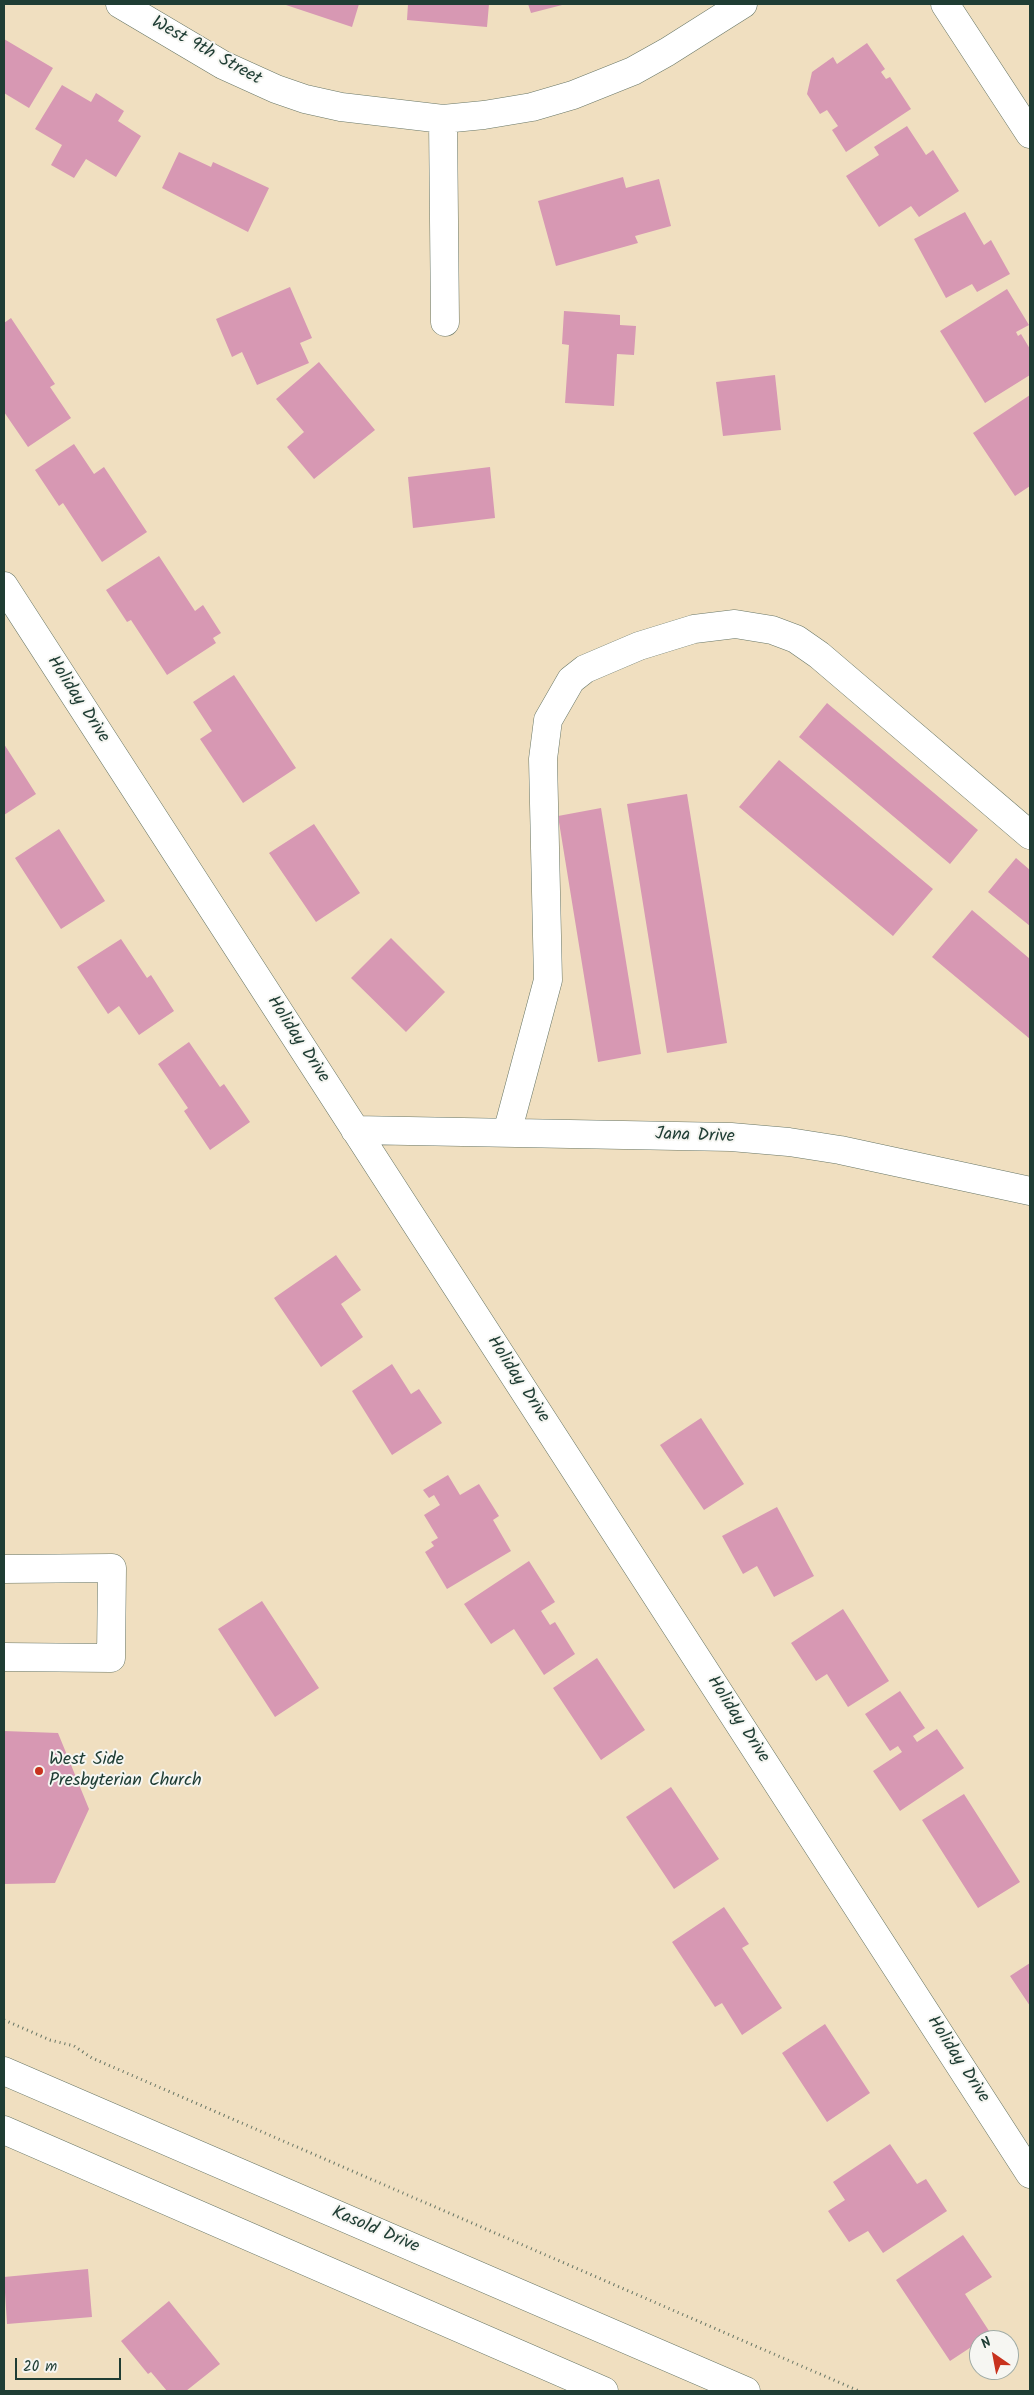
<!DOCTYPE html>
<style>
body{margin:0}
#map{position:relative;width:1034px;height:2395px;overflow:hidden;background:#f0dfc0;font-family:Kalam,sans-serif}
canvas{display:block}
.frame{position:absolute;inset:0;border:5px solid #1f3d34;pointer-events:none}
.north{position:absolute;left:969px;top:2330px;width:50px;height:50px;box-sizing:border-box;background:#f6f6f2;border:1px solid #a0aca6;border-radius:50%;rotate:327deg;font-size:14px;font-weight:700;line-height:20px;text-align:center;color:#1f3d34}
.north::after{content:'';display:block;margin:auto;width:18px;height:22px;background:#c8321e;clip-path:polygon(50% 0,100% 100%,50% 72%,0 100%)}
.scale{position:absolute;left:15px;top:2358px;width:106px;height:22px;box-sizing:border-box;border:2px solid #1f3d34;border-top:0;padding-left:6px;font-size:15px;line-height:18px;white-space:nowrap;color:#1f3d34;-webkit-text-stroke:4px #f6f6f2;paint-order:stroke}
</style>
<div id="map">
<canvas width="1034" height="2395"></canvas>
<div class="frame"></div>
<div class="north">N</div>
<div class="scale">20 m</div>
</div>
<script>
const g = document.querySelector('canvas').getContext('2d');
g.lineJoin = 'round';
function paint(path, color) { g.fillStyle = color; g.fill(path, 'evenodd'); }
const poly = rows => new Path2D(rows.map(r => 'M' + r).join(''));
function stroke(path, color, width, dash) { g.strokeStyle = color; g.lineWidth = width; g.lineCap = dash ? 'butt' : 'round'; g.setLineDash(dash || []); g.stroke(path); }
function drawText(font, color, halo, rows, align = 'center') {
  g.font = font + ' Kalam,sans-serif'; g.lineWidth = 4; g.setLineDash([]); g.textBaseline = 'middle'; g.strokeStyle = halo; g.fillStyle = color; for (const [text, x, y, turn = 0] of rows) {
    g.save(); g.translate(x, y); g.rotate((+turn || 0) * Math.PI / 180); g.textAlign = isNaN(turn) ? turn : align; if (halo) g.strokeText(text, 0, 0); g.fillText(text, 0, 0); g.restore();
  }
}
const building = poly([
 [283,4,359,4,352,27],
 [408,4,489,4,487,27,407,20],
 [528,4,566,4,531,13],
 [4,39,53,68,29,108,4,93],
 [867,43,885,69,881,72,886,79,890,77,911,109,846,152,832,130,838,126,827,110,820,114,807,94,812,72,833,57,837,64],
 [62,85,91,102,96,93,124,111,118,121,141,136,116,177,86,159,74,178,51,165,62,145,35,129],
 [907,126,926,155,933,150,959,191,919,217,911,206,879,227,846,176,879,155,874,147],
 [179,152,211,167,213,162,269,188,248,232,162,188],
 [623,177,626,188,659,179,671,226,635,236,638,243,556,266,538,201],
 [965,212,984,245,991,240,1010,274,977,292,972,284,946,298,914,239],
 [290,287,312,338,300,343,309,363,257,385,242,352,232,357,216,319],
 [1007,289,1029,325,1016,332,1018,336,1021,334,1030,349,1030,375,985,403,940,331],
 [564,311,620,315,620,325,636,326,634,355,617,354,614,406,565,403,569,345,562,344],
 [11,318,55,384,50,387,71,418,28,447,4,412,4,323],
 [319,362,375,430,314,479,287,447,304,432,276,399],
 [775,375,781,430,723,436,716,382],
 [1030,395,1030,486,1015,496,973,433],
 [74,444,94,474,104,467,147,532,102,562,63,503,59,506,35,470],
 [490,467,495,518,413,528,408,477],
 [159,556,195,611,203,605,221,633,213,638,216,643,167,675,131,620,127,622,106,590],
 [234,675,296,768,243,803,200,739,212,731,193,702],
 [827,703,978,830,950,864,799,737],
 [4,744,36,794,4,815],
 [779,760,933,889,893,936,739,807],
 [687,794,727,1043,667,1053,627,804],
 [601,808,641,1054,598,1062,558,816],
 [314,824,360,893,316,922,269,853],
 [59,829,105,901,61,929,15,858],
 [1016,858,1030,870,1030,926,988,892],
 [972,910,1030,959,1030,1039,932,957],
 [391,938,445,992,406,1032,351,978],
 [121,939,147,978,151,975,174,1011,139,1035,119,1006,108,1014,77,967],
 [189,1042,220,1087,224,1084,250,1122,210,1150,184,1111,188,1108,158,1064],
 [336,1255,361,1290,341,1304,363,1337,321,1367,274,1298],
 [392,1364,411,1394,419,1389,442,1423,392,1455,352,1391],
 [701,1418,744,1484,704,1510,660,1445],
 [448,1475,460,1495,479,1484,499,1516,493,1520,511,1551,447,1589,425,1552,434,1546,431,1542,438,1538,424,1515,440,1505,434,1495,429,1498,423,1490],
 [777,1507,814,1576,774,1597,757,1566,743,1574,722,1536],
 [529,1561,555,1602,541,1611,550,1625,555,1622,575,1654,544,1675,514,1629,491,1644,464,1604],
 [262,1601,319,1688,275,1717,218,1629],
 [843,1609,889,1681,848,1707,827,1674,816,1681,791,1643],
 [597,1658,645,1730,601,1760,553,1688],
 [900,1691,925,1728,913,1736,917,1742,937,1729,964,1768,900,1811,873,1771,902,1752,898,1746,890,1751,865,1714],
 [4,1731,58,1733,89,1809,55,1883,4,1884],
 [671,1787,719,1859,674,1889,626,1817],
 [964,1794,1020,1882,978,1908,922,1820],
 [724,1907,749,1944,742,1948,782,2008,742,2035,722,2003,715,2007,672,1942],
 [1030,1963,1030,2006,1010,1976],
 [825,2024,870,2093,827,2122,782,2053],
 [890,2144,917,2184,926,2179,947,2211,883,2253,868,2231,849,2242,828,2211,845,2200,833,2182],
 [963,2235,992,2277,965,2294,991,2334,950,2361,896,2280],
 [88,2269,92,2317,7,2324,4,2277],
 [169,2301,220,2364,186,2391,167,2391,151,2372,148,2374,121,2341]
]);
const path = poly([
 [4,2020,50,2040,74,2046,92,2058,859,2391]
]);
const minor = poly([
 [120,4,223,65,276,89,305,99,341,107,443,119,484,115,532,107,573,95,633,71,667,52,743,4],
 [945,4,1030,134],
 [443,119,445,322],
 [4,586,1030,2174],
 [355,1130,731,1137,789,1142,840,1150,1030,1191],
 [507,1133,548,980,543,759,548,720,571,680,585,669,639,646,694,629,735,624,772,630,796,639,819,655,1030,835],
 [4,1569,112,1568,111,1658,4,1657]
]);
const major = poly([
 [4,2071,746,2391],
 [4,2130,604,2391]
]);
const markers = [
 [39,1771,5,"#c8321e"]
];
const streetNames = [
 ["West 9th Street",206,52,29],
 ["Holiday Drive",77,700,57],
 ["Holiday Drive",297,1040,57],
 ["Jana Drive",695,1137,2],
 ["Holiday Drive",517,1380,57],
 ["Holiday Drive",737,1720,57],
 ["Holiday Drive",957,2060,57],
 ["Kasold Drive",375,2231,23]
];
const poiNames = [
 ["West Side",49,1761],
 ["Presbyterian Church",49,1782]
];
paint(building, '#d798b3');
stroke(minor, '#687665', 29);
stroke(major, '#687665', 29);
stroke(path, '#687665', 3, [1, 4]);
stroke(minor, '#fff', 28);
stroke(major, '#fff', 28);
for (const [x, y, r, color] of markers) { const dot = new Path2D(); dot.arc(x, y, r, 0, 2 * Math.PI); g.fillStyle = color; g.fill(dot); stroke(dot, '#f6f6f2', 2); }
drawText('18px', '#1f3d34', '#f6f6f2', streetNames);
drawText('18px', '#1f3d34', '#f6f6f2', poiNames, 'left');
</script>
